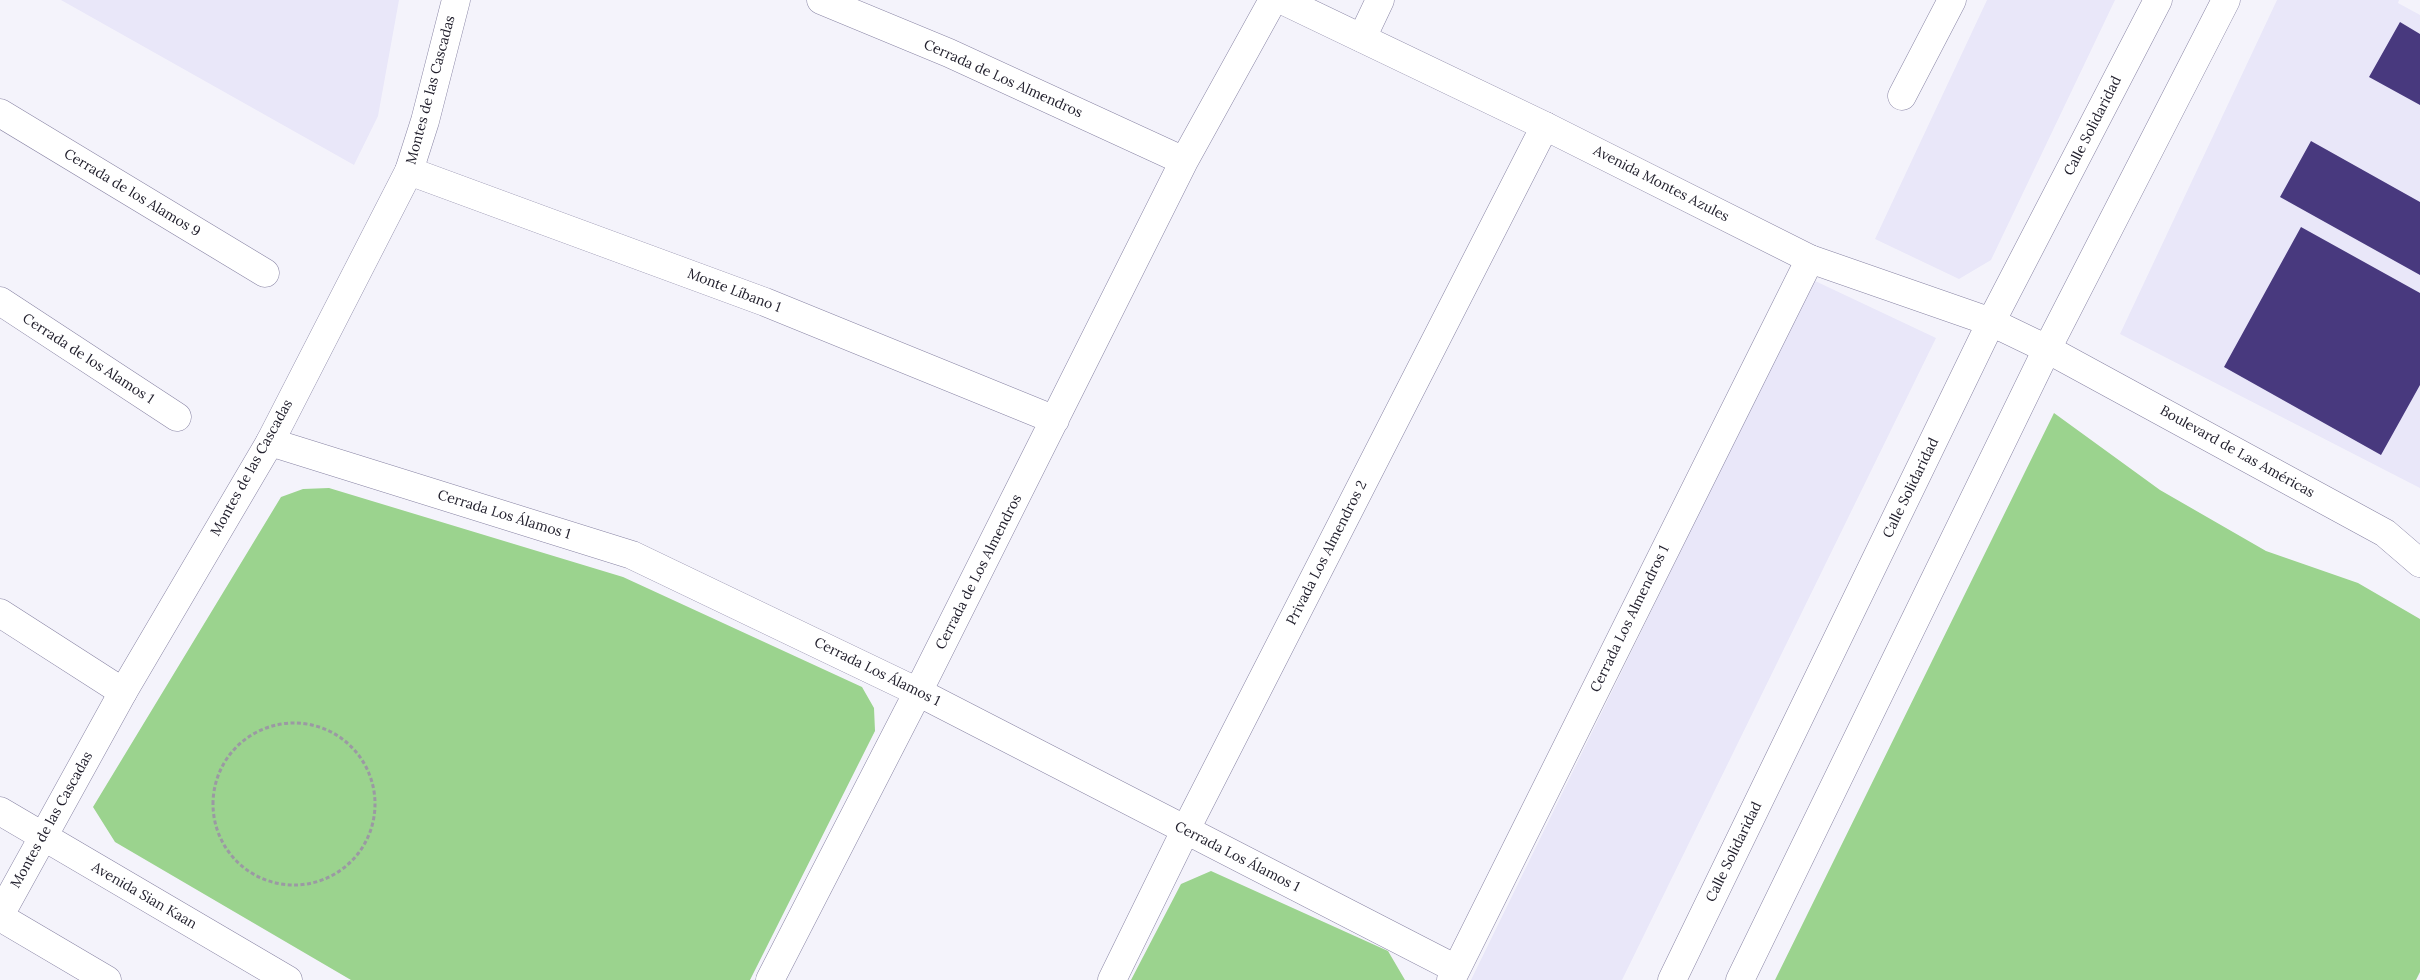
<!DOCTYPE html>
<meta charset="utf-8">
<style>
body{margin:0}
canvas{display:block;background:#f4f3fb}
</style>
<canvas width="2420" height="980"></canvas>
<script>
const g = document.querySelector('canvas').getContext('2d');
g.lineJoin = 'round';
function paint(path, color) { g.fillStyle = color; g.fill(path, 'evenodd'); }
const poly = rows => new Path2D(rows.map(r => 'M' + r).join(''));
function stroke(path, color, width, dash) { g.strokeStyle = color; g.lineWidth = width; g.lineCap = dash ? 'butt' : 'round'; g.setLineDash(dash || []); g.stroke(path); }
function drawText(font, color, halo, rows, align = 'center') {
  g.font = font + ' Lora,serif'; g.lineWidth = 5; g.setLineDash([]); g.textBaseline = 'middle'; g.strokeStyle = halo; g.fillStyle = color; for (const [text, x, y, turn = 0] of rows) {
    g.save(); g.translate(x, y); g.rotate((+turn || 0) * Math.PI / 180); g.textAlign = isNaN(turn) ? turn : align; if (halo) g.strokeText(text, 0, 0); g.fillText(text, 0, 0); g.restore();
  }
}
const built = poly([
 [61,0,399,0,378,116,354,165],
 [1987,0,2115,0,1991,260,1959,279,1875,239],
 [2277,0,2399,0,2398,3,2420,15,2420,488,2120,334],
 [1813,280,1936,338,1622,980,1471,980]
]);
const green = poly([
 [2054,413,2160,490,2266,551,2358,583,2420,619,2420,972,2416,980,1775,980],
 [329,488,623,577,862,687,874,708,875,731,750,980,351,980,115,842,93,807,281,497,303,489],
 [1211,871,1388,951,1405,980,1131,980,1181,884]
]);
const building = poly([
 [2400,22,2420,34,2420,105,2369,77],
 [2311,141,2420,202,2420,275,2280,197],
 [2301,227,2420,293,2420,385,2381,455,2224,367]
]);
const path = poly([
 '213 804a81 81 0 1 1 162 0a81 81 0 1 1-162 0Z'
]);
const street = poly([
 [821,0,949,53,1184,161],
 [1362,38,1380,0],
 [1902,96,1952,0],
 [0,113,265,273],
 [409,171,765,302,1055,420],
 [0,301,177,417],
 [270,442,632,555,918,692,1456,969],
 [0,613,123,692],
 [770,980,918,692,1184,161,1273,0],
 [1112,980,1185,831,1545,126],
 [1451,980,1810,259]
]);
const secondary = poly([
 [1282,0,1545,126,1810,259,1991,322,2047,349,2385,533,2420,563],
 [0,811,288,980],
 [0,915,123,692,270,442,409,171,425,121,456,0],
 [0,917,107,980],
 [1672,980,1991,322,2158,0],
 [1740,980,2047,349,2226,0]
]);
const streetNames = [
 ["Cerrada de Los Almendros",1003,79,24],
 ["Montes de las Cascadas",431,90,-75],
 ["Calle Solidaridad",2093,126,-63],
 ["Avenida Montes Azules",1661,184,27],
 ["Cerrada de los Alamos 9",132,193,31],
 ["Monte Líbano 1",734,291,21],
 ["Cerrada de los Alamos 1",88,359,33],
 ["Boulevard de Las Américas",2237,452,29],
 ["Montes de las Cascadas",252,468,-61],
 ["Calle Solidaridad",1911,488,-64],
 ["Cerrada Los Álamos 1",504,515,17],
 ["Privada Los Almendros 2",1327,553,-63],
 ["Cerrada de Los Almendros",979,572,-63],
 ["Cerrada Los Almendros 1",1630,619,-64],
 ["Cerrada Los Álamos 1",877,672,26],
 ["Montes de las Cascadas",52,820,-61],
 ["Calle Solidaridad",1734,852,-64],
 ["Cerrada Los Álamos 1",1237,857,27],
 ["Avenida Sian Kaan",144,896,30]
];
paint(built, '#e9e7f9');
paint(green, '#9bd38e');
paint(building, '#48397e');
stroke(street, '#8884a4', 29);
stroke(secondary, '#8884a4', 29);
stroke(path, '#9b99a3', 3, [4, 2.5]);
stroke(street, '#fff', 28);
stroke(secondary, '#fff', 28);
drawText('14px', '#22202d', '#fff', streetNames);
</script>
